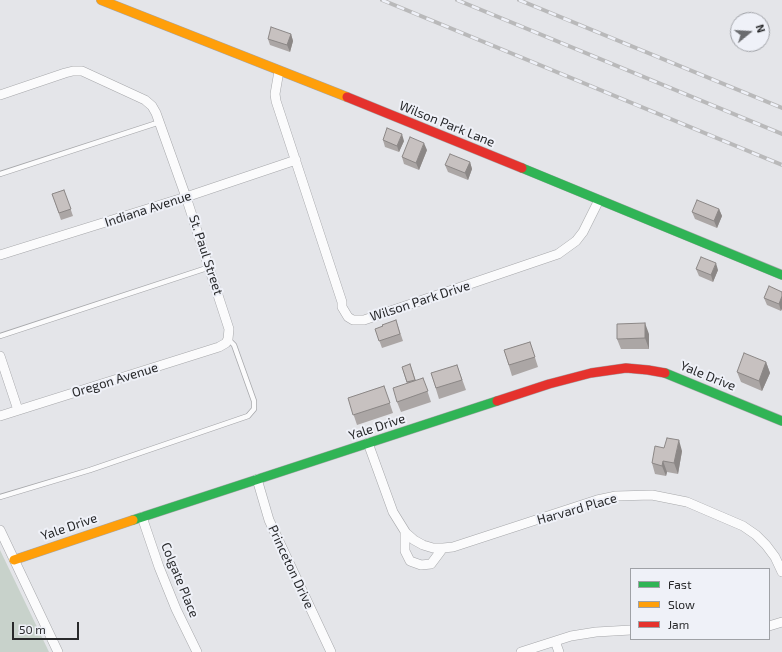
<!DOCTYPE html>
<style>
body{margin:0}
#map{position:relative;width:782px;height:652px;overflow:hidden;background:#e4e5e9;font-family:"Exo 2",sans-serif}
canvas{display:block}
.legend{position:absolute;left:630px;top:568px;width:140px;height:72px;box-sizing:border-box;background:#eff1f8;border:1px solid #9fa1a6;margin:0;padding:5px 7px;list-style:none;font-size:12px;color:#28292b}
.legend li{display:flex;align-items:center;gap:8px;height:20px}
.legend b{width:20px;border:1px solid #9fa1a6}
.north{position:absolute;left:730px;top:12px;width:40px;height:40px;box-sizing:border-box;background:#eff1f8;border:1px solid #9fa1a6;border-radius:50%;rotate:72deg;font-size:11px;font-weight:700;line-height:16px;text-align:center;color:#28292b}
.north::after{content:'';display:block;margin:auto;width:14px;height:18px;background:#6a6b6e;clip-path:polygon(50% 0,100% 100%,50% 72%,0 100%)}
.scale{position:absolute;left:12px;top:622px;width:67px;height:18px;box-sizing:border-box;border:2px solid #28292b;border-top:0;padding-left:5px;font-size:12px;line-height:14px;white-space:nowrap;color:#28292b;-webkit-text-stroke:3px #eff1f8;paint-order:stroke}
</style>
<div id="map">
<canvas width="782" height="652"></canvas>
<ul class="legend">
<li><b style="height:5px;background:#30b455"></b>Fast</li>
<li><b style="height:5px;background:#ff9f0a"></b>Slow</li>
<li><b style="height:5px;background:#e5322d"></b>Jam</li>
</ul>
<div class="north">N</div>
<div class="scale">50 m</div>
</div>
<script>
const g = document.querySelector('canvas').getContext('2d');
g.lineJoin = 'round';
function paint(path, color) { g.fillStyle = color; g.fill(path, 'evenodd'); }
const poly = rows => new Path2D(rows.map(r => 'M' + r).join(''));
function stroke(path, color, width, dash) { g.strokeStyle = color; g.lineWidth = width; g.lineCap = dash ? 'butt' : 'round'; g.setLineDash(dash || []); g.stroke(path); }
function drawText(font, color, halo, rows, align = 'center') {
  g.font = font + ' "Exo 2",sans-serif'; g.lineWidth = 4; g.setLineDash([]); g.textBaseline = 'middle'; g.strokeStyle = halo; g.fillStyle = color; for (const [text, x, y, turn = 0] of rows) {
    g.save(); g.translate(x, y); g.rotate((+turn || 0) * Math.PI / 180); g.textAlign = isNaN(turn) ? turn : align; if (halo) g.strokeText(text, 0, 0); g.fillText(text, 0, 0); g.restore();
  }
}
const green = poly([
 [0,550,49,652,0,652]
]);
const lane = poly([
 [0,174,160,122],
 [0,336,210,267],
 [0,497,90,470,248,416,254,409,254,401,234,345,228,339]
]);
const street = poly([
 [279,71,275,94,276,101,342,302,342,307,348,317,353,320,364,320,558,254,576,241,583,232,599,200],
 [0,95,65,73,73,71,82,71,145,100,152,106,156,113,186,197,229,329,228,339,226,343,219,347,0,416],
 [0,255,186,197,296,160],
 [0,356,18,410],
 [368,443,393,512,406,533,414,540,423,545,433,548,443,548,453,547,597,500,616,496,652,495,687,502,743,526,756,535,766,545,775,557,782,572],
 [257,479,269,520,331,652],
 [142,517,159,567,176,609,197,652],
 [0,530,58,652],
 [405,532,405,551,410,561,421,565,431,564,443,548],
 [769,626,782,622],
 [555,641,559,652],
 [521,652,571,636,596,632,631,630]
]);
const fast = poly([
 [522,168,782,275],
 [665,373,782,421],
 [133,520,497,401]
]);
const slow = poly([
 [101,0,347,97],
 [14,560,133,520]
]);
const jam = poly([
 [347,97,522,168],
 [497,401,549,384,591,373,626,368,648,370,665,373]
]);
const rail = poly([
 [382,0,782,165],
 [457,0,782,134],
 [519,0,782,108]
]);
const wall = poly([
 [291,34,293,41,290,52,270,45,268,39],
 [383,140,404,141,399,152,385,147],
 [427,150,419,170,404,164,402,157],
 [470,162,472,169,468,180,448,172,445,165],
 [64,190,73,216,61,220,52,194],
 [719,209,722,216,717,228,695,219,692,212],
 [696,269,718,270,713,282,699,276],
 [782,292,781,311,767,305,764,298],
 [396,320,403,341,382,348,375,329,383,326],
 [649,334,649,349,621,349,617,339],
 [530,342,538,367,512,376,504,350],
 [766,362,770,373,762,391,741,382,737,372],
 [410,364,416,381,423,378,431,402,401,412,397,402,407,384,402,367],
 [457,365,466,390,439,399,431,373],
 [384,386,393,413,357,425,348,398],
 [664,448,682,451,678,474,667,472,666,476,655,474,652,463]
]);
const shadedWall = poly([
 [291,34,293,41,290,52,287,45],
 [402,134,404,141,399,152,397,146],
 [424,143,427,150,419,170,416,163],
 [470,162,472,169,468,180,465,173],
 [719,209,722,216,717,228,714,221],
 [716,263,718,270,713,282,711,275],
 [782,296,782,309,781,311,779,304],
 [645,323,649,334,649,349,645,338],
 [766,362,770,373,762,391,759,381],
 [679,440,682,451,678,474,674,463],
 [663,461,667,472,666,476,662,466]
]);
const building = poly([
 [271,27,291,34,287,45,268,39,271,27],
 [387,128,402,134,397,146,383,140,387,128],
 [410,137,424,143,416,163,402,157,410,137],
 [450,154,470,162,465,173,445,165,450,154],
 [64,190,71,209,59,213,52,194,64,190],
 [697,200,719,209,714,221,692,212,697,200],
 [701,257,716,263,711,275,696,269,701,257],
 [769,286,782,292,782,296,779,304,764,298,769,286],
 [396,320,400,334,379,341,375,329,383,326,382,325,396,320],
 [645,323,645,338,617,339,617,324,645,323],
 [530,342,535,357,509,365,504,350,530,342],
 [744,353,766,362,759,381,737,372,744,353],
 [410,364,415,380,407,382,402,367,410,364],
 [457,365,462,380,436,388,431,373,457,365],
 [423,378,428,391,397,402,393,388,423,378],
 [384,386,390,403,353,415,348,398,384,386],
 [667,438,679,440,674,463,663,461,662,466,652,463,655,446,664,448,667,438]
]);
const streetNames = [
 ["Wilson Park Lane",447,124,22],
 ["Indiana Avenue",148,209,-18],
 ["St. Paul Street",206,255,72],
 ["Wilson Park Drive",420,301,-18],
 ["Yale Drive",708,376,22],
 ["Oregon Avenue",115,380,-17],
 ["Yale Drive",377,427,-18],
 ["Harvard Place",577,509,-16],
 ["Yale Drive",69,527,-19],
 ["Princeton Drive",291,567,65],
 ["Colgate Place",180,580,68]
];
paint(green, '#c8d2cb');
stroke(lane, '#a6a7aa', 6);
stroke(street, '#a6a7aa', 10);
stroke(fast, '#a6a7aa', 10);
stroke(slow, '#a6a7aa', 10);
stroke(jam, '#a6a7aa', 10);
stroke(lane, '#fbfbfc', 4.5);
stroke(street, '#fbfbfc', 9);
stroke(fast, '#30b455', 9);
stroke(slow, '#ff9f0a', 9);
stroke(jam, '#e5322d', 9);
stroke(rail, '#b9b9ba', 4);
stroke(rail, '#eff1f8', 2.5, [8]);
paint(wall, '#aba6a5');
paint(shadedWall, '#8b8786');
paint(building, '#c7c1c0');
stroke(building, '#8b8786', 1);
drawText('13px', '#28292b', '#eff1f8', streetNames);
</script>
